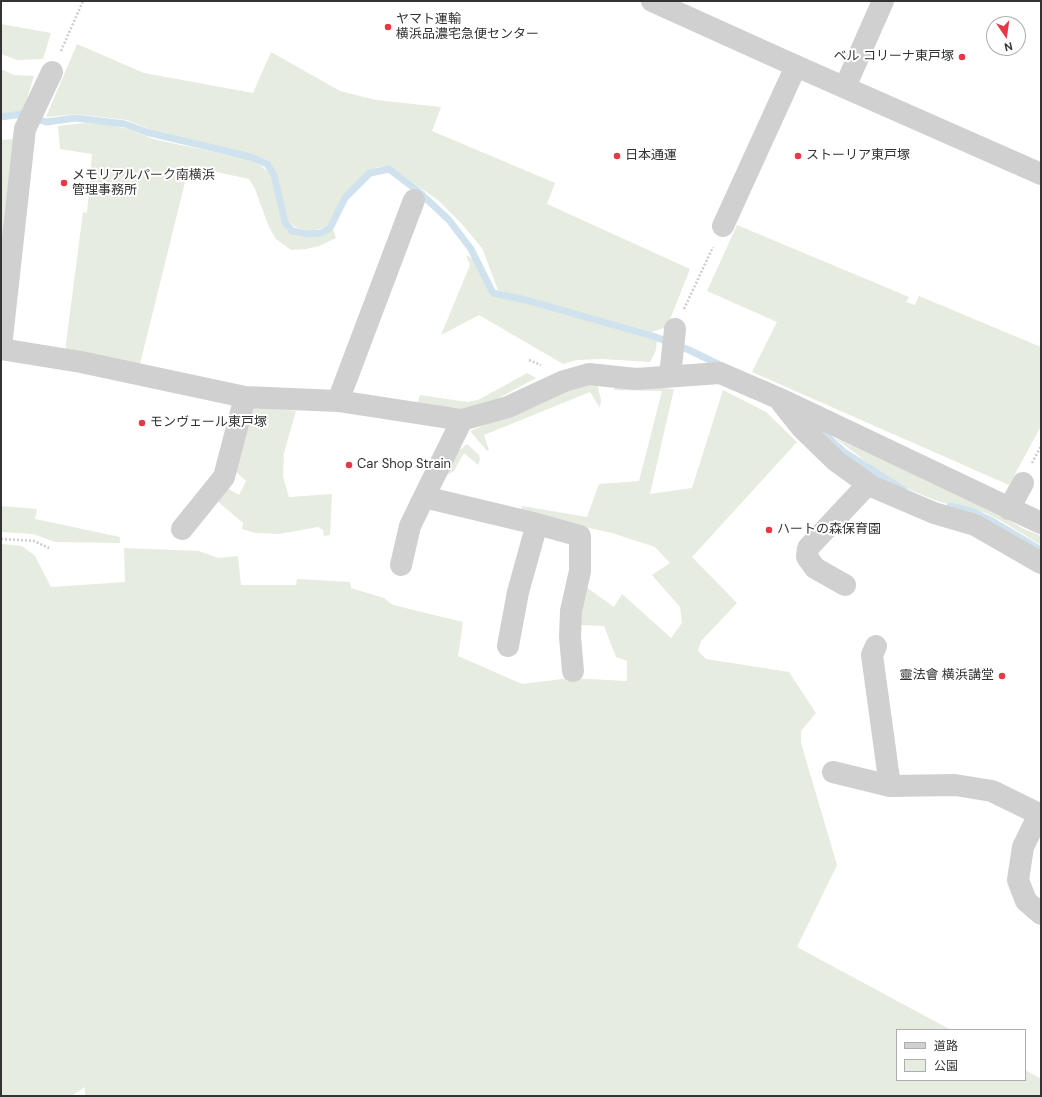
<!DOCTYPE html>
<meta charset="utf-8">
<style>
body{margin:0}
#map{position:relative;width:1042px;height:1097px;overflow:hidden;background:#fff;font-family:"DM Sans","Noto Sans JP",sans-serif}
canvas{display:block}
.frame{position:absolute;inset:0;border:2px solid #333;pointer-events:none}
.legend{position:absolute;left:896px;top:1029px;width:130px;height:52px;box-sizing:border-box;background:#fff;border:1px solid #adadad;margin:0;padding:5px 7px;list-style:none;font-size:12px;color:#333}
.legend li{display:flex;align-items:center;gap:8px;height:20px}
.legend b{width:20px;border:1px solid #adadad}
.north{position:absolute;left:986px;top:16px;width:40px;height:40px;box-sizing:border-box;background:#fff;border:1px solid #adadad;border-radius:50%;rotate:167deg;font-size:11px;font-weight:700;line-height:16px;text-align:center;color:#333}
.north::after{content:'';display:block;margin:auto;width:14px;height:18px;background:#e63946;clip-path:polygon(50% 0,100% 100%,50% 72%,0 100%)}
</style>
<div id="map">
<canvas width="1042" height="1097"></canvas>
<div class="frame"></div>
<ul class="legend">
<li><b style="height:5px;background:#d0d0d0"></b>道路</li>
<li><b style="height:11px;background:#e6ecdf"></b>公園</li>
</ul>
<div class="north">N</div>
</div>
<script>
const g = document.querySelector('canvas').getContext('2d');
g.lineJoin = 'round';
function paint(path, color) { g.fillStyle = color; g.fill(path, 'evenodd'); }
const poly = rows => new Path2D(rows.map(r => 'M' + r).join(''));
function stroke(path, color, width, dash) { g.strokeStyle = color; g.lineWidth = width; g.lineCap = dash ? 'butt' : 'round'; g.setLineDash(dash || []); g.stroke(path); }
function drawText(font, color, halo, rows, align = 'center') {
  g.font = font + ' "DM Sans","Noto Sans JP",sans-serif'; g.lineWidth = 4; g.setLineDash([]); g.textBaseline = 'middle'; g.strokeStyle = halo; g.fillStyle = color; for (const [text, x, y, turn = 0] of rows) {
    g.save(); g.translate(x, y); g.rotate((+turn || 0) * Math.PI / 180); g.textAlign = isNaN(turn) ? turn : align; if (halo) g.strokeText(text, 0, 0); g.fillText(text, 0, 0); g.restore();
  }
}
const green = poly([
 [1,24,51,33,43,59,17,60,1,54],
 [77,44,144,73,253,93,271,52,340,91,376,100,441,107,432,131,555,183,547,204,690,269,667,327,652,332,498,290,482,248,461,223,439,201,390,166,378,167,368,172,343,196,328,225,320,229,309,231,295,227,288,220,278,180,275,170,267,160,251,154,149,129,127,120,77,114,46,117],
 [1,69,14,75,34,76,23,112,1,114],
 [84,123,106,124,128,129,153,139,251,160,261,166,269,173,273,183,283,222,287,231,294,235,304,237,322,234,333,229,336,238,319,246,307,249,291,250,276,239,269,227,255,189,249,179,189,166,139,368,65,351,83,212,87,213,92,154,60,149,58,126],
 [13,139,1,249,1,140],
 [737,225,909,297,906,302,915,305,919,296,1041,347,1041,426,1009,485,752,372,777,322,707,291],
 [466,255,473,259,492,294,526,301,657,339,656,350,650,362,602,359,577,360,563,364,479,315,441,335,470,265],
 [527,373,536,378,486,405,467,410,418,403,420,395,467,402,478,400],
 [597,383,601,400,600,408,590,392,484,435,489,450,487,451,470,431,529,407,542,397],
 [615,383,674,389,650,494,692,488,723,390,766,412,797,442,692,557,737,603,701,641,698,651,706,659,789,672,816,713,801,731,801,743,837,865,797,947,951,1030,897,1030,897,1080,1025,1080,1025,1070,1041,1079,1041,1096,85,1096,85,1087,71,1096,1,1096,1,544,22,546,35,556,51,587,125,582,124,548,199,551,218,558,238,556,241,585,296,585,297,579,350,582,351,588,384,598,393,605,463,622,458,656,522,684,570,678,627,681,627,661,616,657,604,626,579,625,586,587,614,607,622,594,671,638,682,623,680,607,652,575,670,563,655,547,612,533,521,513,522,506,587,517,599,484,639,481,662,391,614,390],
 [249,406,296,411,284,453,283,477,289,497,332,494,330,535,324,536,323,530,318,527,279,534,255,533,242,529,243,523,215,499,227,488,239,495,246,481,234,470],
 [835,438,986,505,1022,528,1041,536,1041,545,1003,522,986,513,940,502,910,490,868,463],
 [467,444,479,455,480,460,478,465,464,453,454,471,447,475,442,473,451,451,461,449],
 [1,506,37,509,35,519,120,537,120,543,55,542,33,534,1,532]
]);
const stream = poly([
 [1,117,22,114,46,122,76,118,125,124,146,132,251,157,267,164,274,175,285,222,292,231,308,234,321,233,330,228,345,198,370,173,389,169,418,191,449,220,471,249,493,293,526,300,653,336,689,350,722,366],
 [818,425,830,439,844,452,904,490],
 [950,506,971,511,992,521,1041,550]
]);
const path = poly([
 [61,51,83,1],
 [684,309,713,247],
 [529,360,541,365],
 [1032,463,1041,446],
 [1,539,34,541,51,549]
]);
const minor = poly([
 [845,87,883,1],
 [723,226,796,66],
 [1,347,25,129,52,72],
 [1,349,81,362,245,397,338,401,462,420,508,407,564,381,589,374,636,379,720,373,778,398,1041,523],
 [670,376,675,329],
 [338,401,414,200],
 [781,402,801,427,836,461,871,486,934,513,975,525,1041,563],
 [462,420,424,497,537,524,580,536,580,571,571,611,570,637,573,671],
 [1009,509,1023,483],
 [182,529,224,477,245,397],
 [401,565,410,526,424,497],
 [845,585,815,568,807,557,808,548,868,484],
 [508,646,518,592,537,524],
 [876,646,872,655,890,786],
 [833,772,890,786,955,785,992,791,1041,815],
 [1039,814,1023,847,1018,880,1026,901,1041,914]
]);
const tertiary = poly([
 [652,1,796,66,1041,174]
]);
const markers = [
 [388,27,4,"#e63946"],
 [962,57,4,"#e63946"],
 [617,156,4,"#e63946"],
 [798,156,4,"#e63946"],
 [64,183,4,"#e63946"],
 [142,423,4,"#e63946"],
 [349,465,4,"#e63946"],
 [769,530,4,"#e63946"],
 [1002,676,4,"#e63946"]
];
const poiNames = [
 ["ヤマト運輸",396,20],
 ["横浜品濃宅急便センター",396,35],
 ["ベル コリーナ東戸塚",954,57,"right"],
 ["日本通運",625,156],
 ["ストーリア東戸塚",806,156],
 ["メモリアルパーク南横浜",72,176],
 ["管理事務所",72,191],
 ["モンヴェール東戸塚",150,423],
 ["Car Shop Strain",357,465],
 ["ハートの森保育園",777,530],
 ["靈法會 横浜講堂",994,676,"right"]
];
paint(green, '#e6ecdf');
stroke(stream, '#cfe2ee', 7);
stroke(path, '#cdcdcd', 2.5, [2, 2]);
stroke(minor, '#d0d0d0', 22);
stroke(tertiary, '#d0d0d0', 22);
for (const [x, y, r, color] of markers) { const dot = new Path2D(); dot.arc(x, y, r, 0, 2 * Math.PI); g.fillStyle = color; g.fill(dot); stroke(dot, '#fff', 1.5); }
drawText('13px', '#333', '#fff', poiNames, 'left');
</script>
